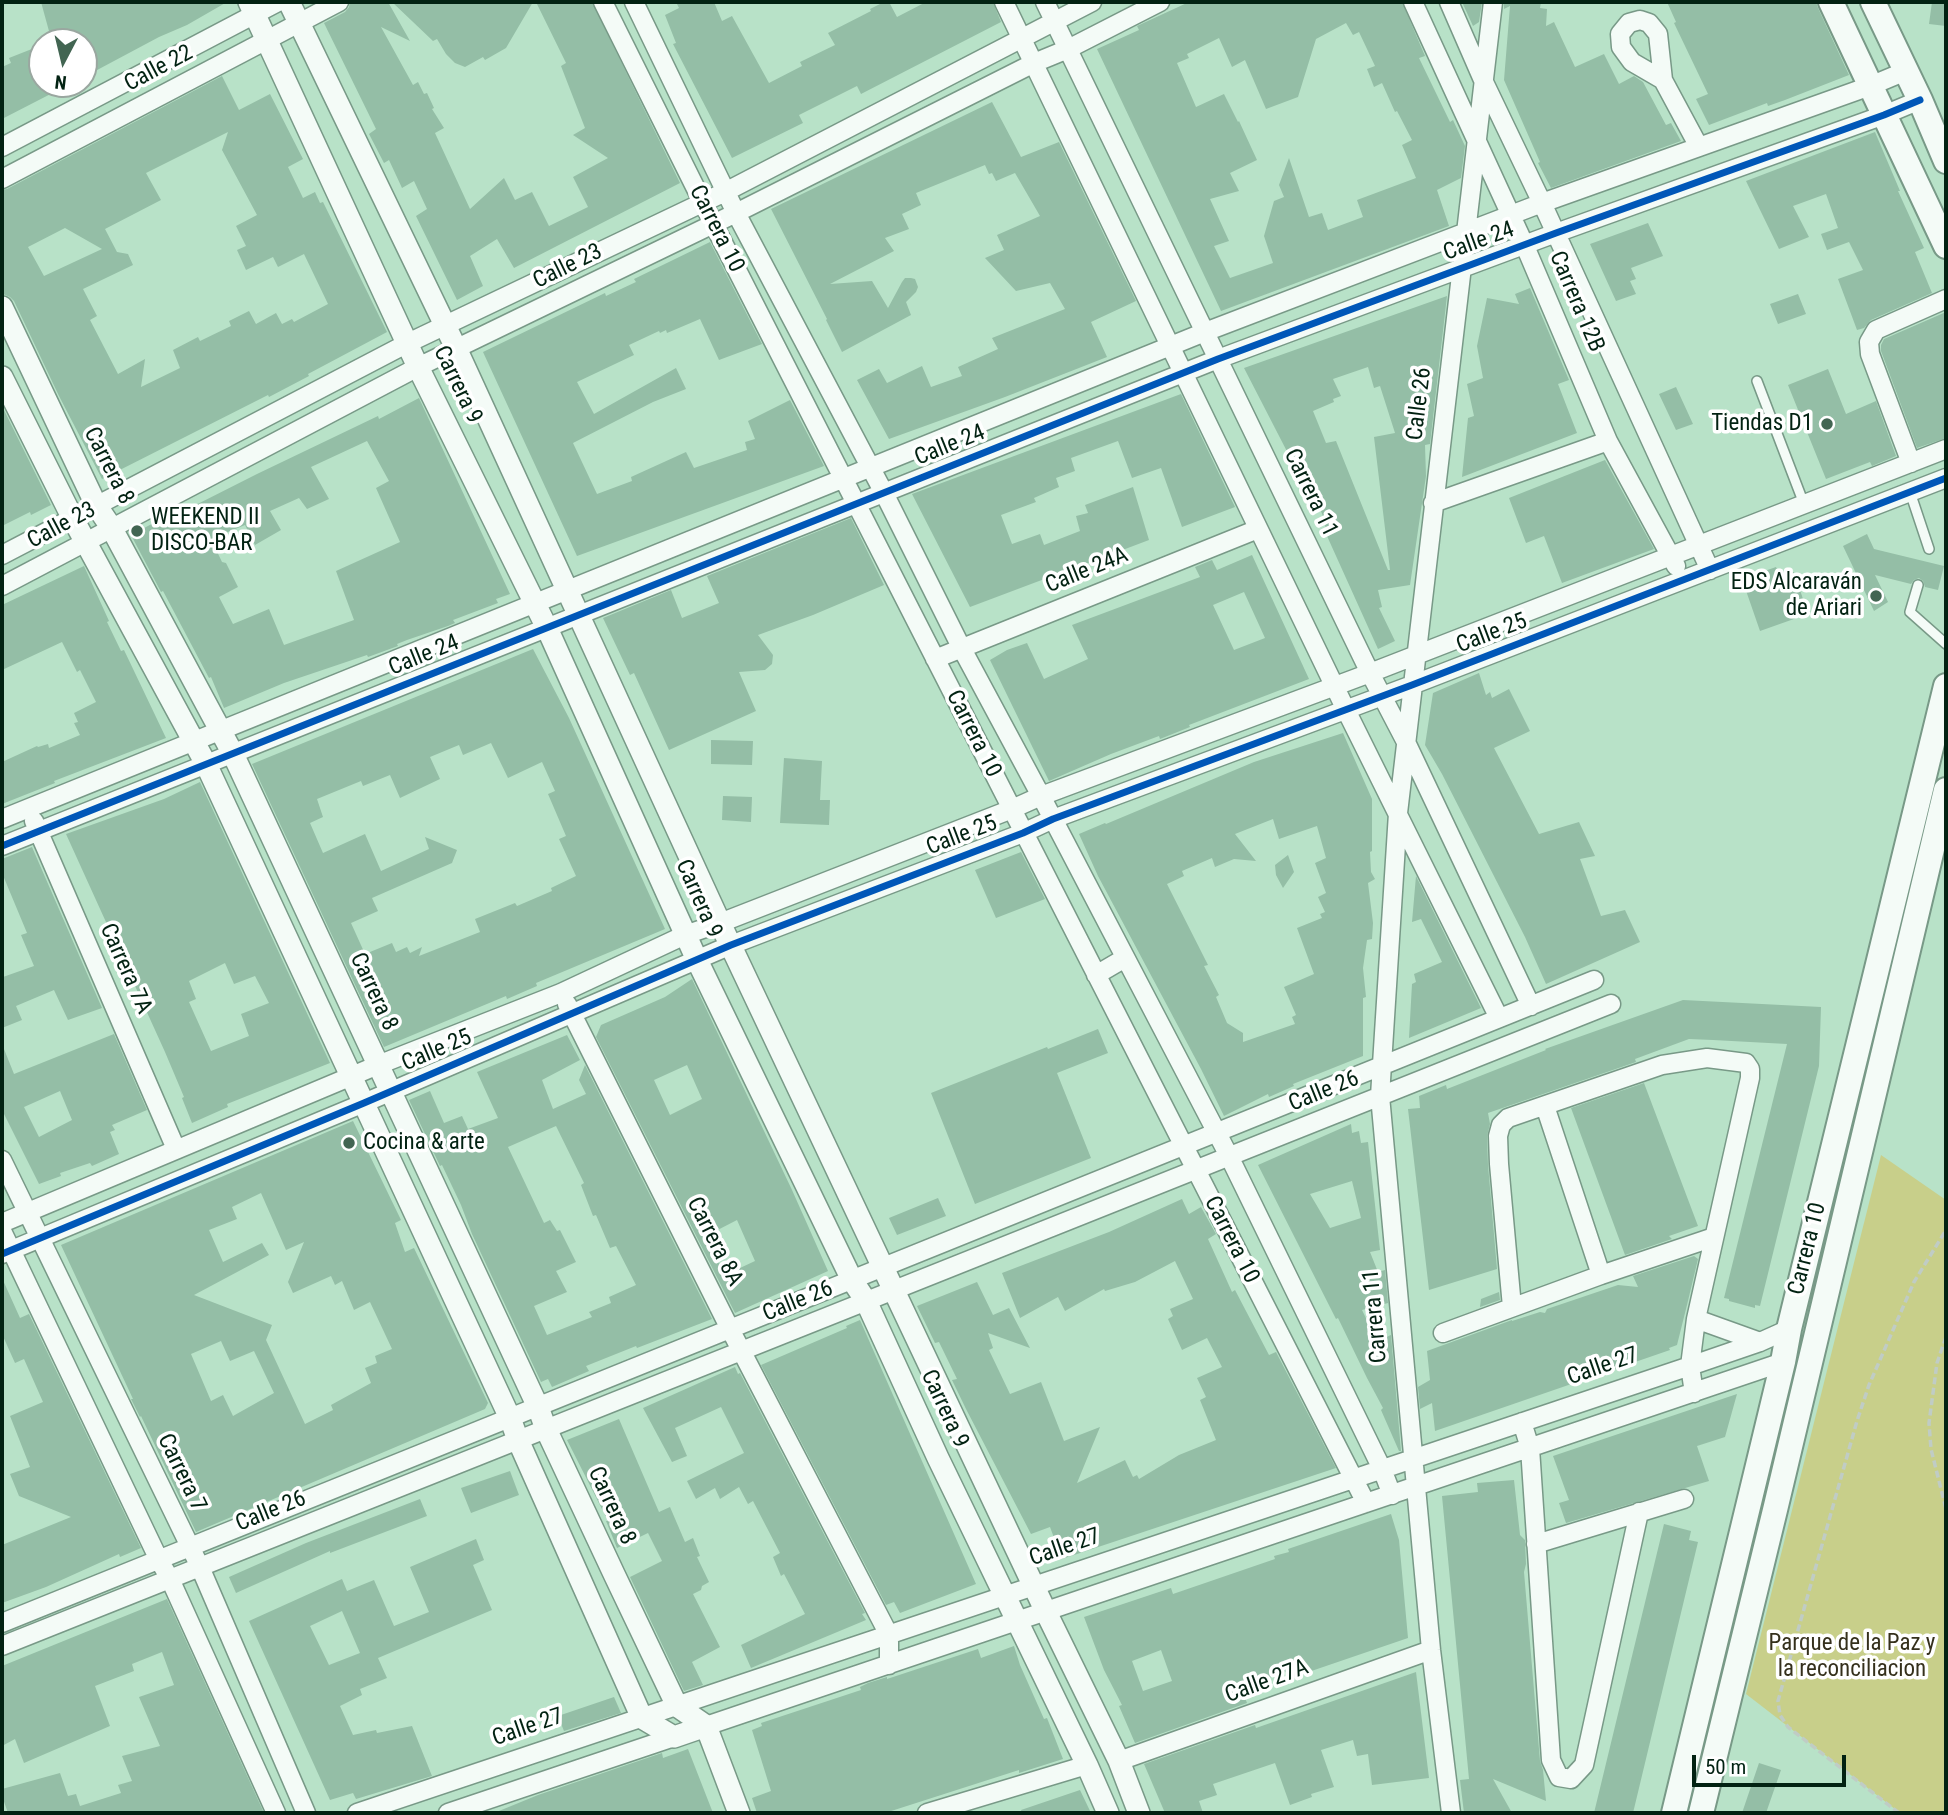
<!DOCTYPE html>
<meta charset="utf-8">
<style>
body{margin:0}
#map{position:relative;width:1948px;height:1815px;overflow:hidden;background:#b8e2c8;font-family:"Roboto Condensed",sans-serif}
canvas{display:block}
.frame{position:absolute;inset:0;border:4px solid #022212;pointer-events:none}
.north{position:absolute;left:28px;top:28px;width:70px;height:70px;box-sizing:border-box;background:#fff;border:2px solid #9aa7a0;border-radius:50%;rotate:187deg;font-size:19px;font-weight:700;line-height:28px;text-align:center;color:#022212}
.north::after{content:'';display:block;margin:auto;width:24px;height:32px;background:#426552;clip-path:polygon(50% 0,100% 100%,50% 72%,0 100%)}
.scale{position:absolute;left:1692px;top:1755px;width:154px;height:32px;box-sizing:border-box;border:4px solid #022212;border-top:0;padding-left:9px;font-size:21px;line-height:24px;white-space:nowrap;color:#022212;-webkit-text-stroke:5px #fff;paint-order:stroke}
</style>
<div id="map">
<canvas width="1948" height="1815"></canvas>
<div class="frame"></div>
<div class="north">N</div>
<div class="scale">50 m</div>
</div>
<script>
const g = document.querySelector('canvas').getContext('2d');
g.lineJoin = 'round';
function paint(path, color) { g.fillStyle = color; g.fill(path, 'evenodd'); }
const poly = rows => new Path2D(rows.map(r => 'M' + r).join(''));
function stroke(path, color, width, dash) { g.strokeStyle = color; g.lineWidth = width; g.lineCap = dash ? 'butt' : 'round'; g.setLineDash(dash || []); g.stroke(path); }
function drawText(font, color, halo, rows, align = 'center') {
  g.font = font + ' "Roboto Condensed",sans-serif'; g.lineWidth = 7; g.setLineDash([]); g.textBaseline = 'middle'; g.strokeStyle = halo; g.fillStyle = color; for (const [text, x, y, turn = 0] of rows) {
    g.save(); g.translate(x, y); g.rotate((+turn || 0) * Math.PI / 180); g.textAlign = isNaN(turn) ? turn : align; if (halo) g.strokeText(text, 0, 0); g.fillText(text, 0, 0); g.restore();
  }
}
const green = poly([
 [1881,1155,1946,1200,1946,1813,1900,1813,1746,1694]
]);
const building = poly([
 [41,2,227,2,187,25,159,37,84,77,84,42,52,42],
 [350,2,388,2,410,41,381,27,413,85,418,82,424,94,427,93,434,108,432,109,444,128,435,133,470,209,504,178,515,200,532,192,549,226,588,207,573,177,608,158,573,135,585,128,561,66,566,63,536,2,592,2,680,183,514,268,497,239,470,256,483,286,457,300,416,216,427,209,414,181,402,188,389,160,384,163,369,134,376,129,324,23,345,12,349,7],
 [392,2,533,2,506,48,485,60,483,57,465,67,455,63,446,54,437,39,433,41],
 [676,2,714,2,722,21,732,16,769,83,802,66,800,62,835,45,828,33,871,11,870,9,884,2,889,2,897,17,926,2,993,2,1001,22,861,94,857,86,799,115,803,123,732,158,673,44,676,43,665,15,679,8],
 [1189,2,1402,2,1425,56,1419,58,1450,122,1453,120,1465,146,1461,178,1437,190,1449,226,1221,311,1097,49,1139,30,1137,26],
 [1346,23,1353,35,1359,32,1375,66,1367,69,1374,87,1382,83,1395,112,1397,111,1412,140,1402,145,1416,178,1357,200,1363,217,1328,230,1322,213,1309,217,1289,158,1279,185,1284,197,1274,201,1264,236,1273,263,1230,278,1214,246,1229,241,1210,199,1239,191,1230,173,1257,160,1239,121,1238,122,1224,94,1196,107,1177,63,1189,58,1187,54,1219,38,1232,67,1245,60,1266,109,1298,97,1316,39],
 [1462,2,1482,2,1479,22,1473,26],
 [1504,2,1541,2,1540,8,1547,9,1546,26,1554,22,1575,67,1604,54,1619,84,1634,76,1643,82,1666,125,1671,123,1681,141,1551,188,1538,163,1540,162,1504,80,1510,6,1504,9],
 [1667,2,1816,2,1818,8,1849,75,1785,100,1768,106,1767,103,1709,125,1696,99,1708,94,1674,23,1676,22],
 [1932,2,1946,2,1946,26,1929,24],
 [42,45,42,84,70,84,2,119,2,67,11,63,9,58],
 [222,76,239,110,270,94,303,159,288,167,303,198,315,192,320,203,323,202,387,332,308,374,309,376,269,397,268,395,102,479,59,396,14,301,10,297,3,294,2,291,2,190,7,189],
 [228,132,222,150,257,215,236,226,246,246,237,250,246,270,273,257,278,267,304,254,328,304,294,322,292,319,282,324,276,313,256,324,249,311,229,321,231,326,200,341,198,337,173,350,180,368,141,387,145,359,118,374,90,320,97,316,83,289,133,265,128,254,117,252,105,229,161,200,146,173],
 [65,228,102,249,44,276,28,247],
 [992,102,1021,157,1059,142,1136,301,1091,322,1107,357,1005,397,889,439,857,380,879,369,887,383,922,366,931,387,962,376,958,367,998,349,992,338,1065,309,1050,283,1016,291,985,258,1004,250,997,235,1040,216,1015,173,996,181,992,173,989,174,985,165,916,193,921,205,902,214,909,229,885,238,894,251,830,284,872,281,888,308,902,282,905,278,911,278,915,279,918,287,916,292,906,302,911,315,842,352,826,320,827,319,771,209],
 [1875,132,1900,191,1898,191,1924,248,1915,252,1932,293,1871,320,1864,328,1857,330,1838,279,1863,270,1849,242,1827,250,1821,234,1838,228,1826,194,1793,206,1809,237,1779,249,1746,181],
 [1648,223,1663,256,1631,268,1636,279,1630,281,1636,294,1616,301,1590,244],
 [710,242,762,344,719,360,700,319,667,333,666,330,660,333,659,331,629,345,634,355,577,382,594,414,676,368,686,389,653,402,573,443,597,494,632,481,631,477,686,452,694,468,747,450,745,442,755,439,748,421,790,400,824,466,577,556,483,352,605,293,606,296,636,282,634,279],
 [1530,288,1569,380,1558,384,1577,433,1462,477,1468,418,1474,416,1467,384,1483,378,1477,346,1487,298,1519,304,1515,294],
 [1798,294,1806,314,1778,324,1770,304],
 [1447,296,1430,444,1425,445,1426,476,1410,585,1378,590,1382,607,1379,608,1395,641,1378,649,1327,536,1328,536,1325,525,1326,525,1316,497,1311,498,1244,368],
 [1368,367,1374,388,1380,386,1395,433,1374,437,1390,570,1388,570,1336,441,1326,443,1313,411,1334,402,1333,399,1341,396,1333,379],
 [1946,312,1946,438,1917,448,1881,351,1881,345,1884,339],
 [1828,369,1846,414,1876,401,1896,456,1872,466,1870,462,1826,479,1788,385],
 [1676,387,1693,424,1676,430,1659,394],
 [1181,394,1235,507,1182,527,1161,468,1132,478,1118,441,1071,458,1075,471,1056,478,1059,487,1034,498,1036,502,1001,515,1012,544,1040,534,1044,545,1080,531,1076,516,1088,513,1085,505,1133,487,1149,540,1075,568,1077,573,1057,580,1055,575,970,607,912,494],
 [419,398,510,594,496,599,498,603,453,620,455,623,448,626,407,640,397,644,398,646,368,657,367,655,284,683,224,708,211,677,209,678,163,591,161,592,131,535,163,518,164,521,257,474,378,416,379,419],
 [367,441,389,481,376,488,400,542,336,571,354,620,284,645,269,609,233,624,219,597,238,587,226,563,222,562,211,539,245,525,255,545,281,530,270,511,299,498,307,509,329,499,311,467],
 [2,406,51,505,31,515,30,512,2,526],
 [1605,460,1654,549,1562,583,1544,536,1526,543,1509,498],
 [851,518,884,585,813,615,758,635,773,655,772,664,765,670,739,672,756,711,669,750,634,673,630,675,603,618,671,590,682,618,719,603,707,576],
 [1867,534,1874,549,1944,566,1938,590,1925,587,1923,581,1919,578,1914,580,1911,584,1875,575,1888,602,1874,611,1843,546],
 [1252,555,1309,679,1189,725,1190,727,1160,739,1159,736,1111,754,1049,781,990,660,1007,650,1027,643,1044,679,1088,659,1072,625,1200,577,1195,567,1212,560,1217,570],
 [1244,592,1265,638,1234,650,1213,605],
 [84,566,109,621,107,622,121,651,124,650,166,738,54,781,55,783,2,804,2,762,37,746,38,747,48,744,49,748,80,735,74,723,78,722,74,713,96,702,80,670,77,672,62,642,2,670,2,605],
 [1776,567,1780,577,1794,572,1808,614,1760,631,1742,579],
 [533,649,569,718,665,929,536,983,537,986,507,999,506,996,384,1047,252,764],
 [491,743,508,778,542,762,555,791,548,794,566,836,559,839,576,876,551,888,552,891,517,906,515,903,475,919,480,932,419,956,422,947,410,953,407,947,396,952,392,943,365,954,351,923,378,911,372,898,452,863,457,850,425,837,429,849,381,871,365,834,323,853,310,823,323,817,317,799,361,781,363,786,390,775,400,798,440,779,430,757,459,745,463,755],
 [1479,673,1486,695,1490,692,1492,698,1509,689,1530,731,1494,748,1539,834,1579,822,1595,856,1580,859,1601,916,1625,910,1640,942,1546,984,1525,937,1442,774,1425,745,1433,693],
 [1343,733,1372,799,1372,851,1370,852,1371,872,1375,879,1368,883,1373,923,1372,939,1367,940,1363,968,1366,997,1363,998,1363,1056,1293,1084,1294,1086,1269,1097,1268,1094,1224,1116,1201,1069,1098,876,1079,834,1105,823,1106,824,1254,762],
 [1273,819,1279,839,1317,826,1326,858,1315,863,1326,893,1318,897,1325,912,1320,914,1322,918,1297,928,1314,974,1284,987,1296,1015,1292,1017,1295,1024,1243,1042,1243,1033,1227,1023,1216,997,1219,995,1204,966,1208,965,1167,884,1184,876,1182,871,1212,858,1215,867,1234,859,1256,861,1235,834],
 [711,740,753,741,752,765,711,764],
 [784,758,822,761,820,800,830,800,829,825,780,823],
 [200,782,330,1063,227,1104,228,1107,192,1123,182,1098,184,1097,165,1052,66,834,164,799],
 [225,963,234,984,255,976,269,1003,241,1014,249,1036,211,1051,189,1002,196,999,189,981],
 [723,796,752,797,751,822,722,820],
 [32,847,102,1008,68,1020,54,990,16,1006,22,1020,2,1028,2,974,3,977,34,966,21,935,27,933,2,873,2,859],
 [1021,852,1045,899,996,918,975,870],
 [1288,855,1294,872,1283,888,1276,875,1275,865],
 [1416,876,1481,1008,1409,1038,1412,984,1416,982,1414,974,1442,962,1421,919,1412,922],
 [692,979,792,1190,828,1271,735,1313,596,1037,601,1025,665,997],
 [687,1065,702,1099,670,1115,654,1080],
 [737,1220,755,1261,725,1275,706,1236],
 [1683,1000,1821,1007,1819,1066,1760,1306,1755,1305,1755,1308,1729,1301,1729,1299,1724,1298,1787,1044,1713,1040,1689,1039,1635,1059,1636,1062,1488,1113,1490,1124,1487,1136,1488,1165,1497,1269,1429,1290,1408,1109,1420,1108,1419,1096,1446,1085,1447,1089,1546,1050,1545,1049],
 [1098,1029,1108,1053,1057,1073,1091,1158,975,1204,931,1093,1047,1047,1048,1049],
 [114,1034,147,1110,112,1125,115,1130,110,1132,119,1154,92,1166,90,1163,60,1173,61,1176,39,1184,2,1110,2,1044,14,1074],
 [60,1091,72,1120,39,1137,24,1107],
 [567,1035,580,1060,542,1080,553,1109,586,1094,579,1080,585,1065,712,1319,637,1348,636,1346,586,1366,589,1371,552,1387,548,1379,541,1382,472,1234,461,1205,442,1165,440,1166,409,1100,430,1091,444,1123,462,1116,468,1129,498,1118,477,1072],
 [556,1126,584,1183,581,1185,593,1216,596,1215,610,1248,616,1246,636,1285,609,1297,611,1303,589,1312,592,1317,547,1335,534,1306,567,1292,556,1271,576,1262,560,1230,557,1231,550,1220,544,1223,508,1147],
 [1644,1083,1698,1226,1669,1236,1672,1239,1625,1255,1571,1108],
 [353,1121,401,1220,395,1223,405,1252,414,1248,488,1403,485,1409,196,1532,141,1416,140,1417,131,1399,133,1399,61,1245],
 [261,1193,286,1250,304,1242,288,1282,293,1293,331,1276,335,1285,342,1281,354,1310,370,1302,392,1349,375,1356,377,1363,365,1368,371,1383,331,1405,333,1410,305,1424,266,1340,272,1325,194,1295,269,1255,262,1243,223,1262,209,1230,237,1219,232,1207],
 [221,1341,230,1361,254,1351,274,1393,233,1416,223,1395,211,1401,191,1354],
 [1351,1124,1352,1133,1359,1131,1361,1143,1368,1142,1380,1250,1370,1252,1378,1272,1385,1270,1388,1303,1362,1310,1377,1341,1391,1335,1401,1451,1399,1451,1381,1410,1383,1408,1367,1378,1338,1318,1336,1319,1258,1165],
 [1352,1181,1361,1218,1330,1228,1310,1194],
 [938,1198,946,1216,897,1235,889,1218],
 [1182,1199,1189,1214,1201,1207,1216,1234,1208,1239,1232,1292,1235,1290,1269,1355,1276,1352,1336,1468,1062,1559,1050,1527,1031,1534,966,1409,952,1380,957,1379,939,1342,935,1343,917,1306,977,1282,993,1315,1009,1308,1030,1348,988,1333,993,1348,989,1350,1010,1394,1041,1382,1064,1441,1100,1427,1077,1483,1125,1460,1133,1477,1137,1475,1139,1479,1179,1455,1216,1440,1200,1400,1206,1397,1197,1378,1222,1367,1207,1338,1182,1350,1168,1319,1173,1316,1170,1309,1193,1299,1175,1261,1135,1282,1105,1291,1104,1289,1065,1311,1058,1297,1020,1318,1002,1273,1109,1232],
 [1694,1256,1698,1259,1687,1305,1677,1345,1669,1348,1670,1350,1435,1431,1432,1403,1420,1409,1418,1387,1430,1380,1427,1351,1512,1320,1512,1321,1540,1312,1545,1313,1547,1309,1618,1285,1638,1287,1633,1276],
 [2,1278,20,1318,29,1314,141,1548,120,1557,119,1554,46,1587,2,1603,2,1545,71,1517,19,1496,10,1474,30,1467,10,1416,43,1402,24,1359,15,1363,2,1334],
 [1499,1292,1500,1300,1480,1307,1481,1299],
 [860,1320,976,1584,900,1613,894,1602,886,1605,761,1365,847,1328,846,1326],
 [735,1367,738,1374,740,1373,865,1613,862,1614,866,1620,751,1668,741,1645,805,1614,784,1574,781,1576,773,1557,780,1553,753,1501,748,1504,739,1487,720,1499,715,1488,696,1499,687,1481,744,1453,721,1407,675,1428,687,1456,672,1462,643,1408],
 [1737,1394,1725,1437,1697,1446,1709,1481,1566,1523,1559,1503,1569,1500,1553,1456],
 [619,1419,659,1512,670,1507,685,1542,693,1538,700,1556,697,1557,709,1582,702,1586,701,1590,693,1594,720,1647,692,1662,703,1685,684,1691,630,1577,662,1561,648,1533,617,1548,606,1521,608,1521,567,1440],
 [510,1471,519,1495,471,1513,461,1488],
 [1514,1480,1520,1535,1525,1540,1526,1564,1524,1572,1540,1761,1543,1770,1546,1801,1493,1779,1512,1813,1464,1813,1460,1780,1469,1779,1442,1496,1478,1492,1477,1483],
 [420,1499,427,1516,330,1553,330,1551,236,1593,229,1577,306,1543],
 [1391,1514,1399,1540,1408,1638,1288,1679,1286,1672,1241,1687,1247,1703,1135,1743,1119,1706,1122,1705,1104,1670,1084,1617,1171,1588,1173,1594,1275,1559,1274,1556,1289,1552,1288,1549],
 [1161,1650,1172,1681,1143,1691,1132,1661],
 [1664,1524,1691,1531,1689,1540,1698,1542,1633,1813,1594,1813],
 [476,1539,484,1560,473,1565,492,1610,378,1658,387,1678,360,1689,362,1695,340,1706,353,1735,376,1730,377,1733,412,1726,432,1776,356,1799,353,1793,330,1800,249,1621,342,1579,347,1591,374,1580,394,1626,429,1612,410,1567],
 [342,1611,360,1653,329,1665,310,1626],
 [167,1599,264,1813,8,1813,2,1796,2,1789,60,1773,68,1796,76,1794,80,1806,121,1793,118,1785,132,1781,122,1756,160,1746,139,1697,174,1685,162,1652,132,1664,134,1671,95,1686,110,1726,24,1763,15,1739,2,1746,2,1666],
 [1014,1646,1020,1665,1044,1719,1047,1718,1063,1759,1019,1773,1019,1770,885,1813,757,1813,752,1798,771,1791,752,1730,762,1726,761,1723,861,1690,860,1687,868,1683,887,1677,887,1679,978,1649,981,1658],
 [1416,1672,1429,1778,1372,1785,1368,1754,1357,1756,1353,1740,1321,1750,1334,1787,1311,1794,1312,1797,1290,1805,1275,1763,1213,1784,1217,1795,1199,1801,1203,1813,1165,1813,1144,1764,1255,1725,1256,1728],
 [614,1697,621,1713,564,1731,558,1716],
 [688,1749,713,1813,494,1813,538,1795,662,1753,663,1758],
 [1759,1763,1781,1770,1766,1813,1742,1813],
 [1080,1790,1091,1813,1022,1813,1021,1810]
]);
const path = poly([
 [1946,1337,1937,1363,1929,1423,1931,1449,1946,1509],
 [1899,1813,1788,1727,1780,1715,1778,1701,1857,1421,1869,1385,1914,1282,1946,1230]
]);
const service = poly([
 [1757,381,1804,504],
 [1910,492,1929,549],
 [1918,585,1910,612,1946,644]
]);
const minor = poly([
 [603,2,713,223,1366,1503],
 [634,2,736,213,884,493,961,647,1041,796,1229,1156,1382,1469,1392,1495],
 [1004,2,1346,710,1499,1018],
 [1045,2,1370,673,1406,742,1531,1006],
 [1413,2,1525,246,1608,441,1676,566],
 [1449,2,1483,80,1542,203,1710,570],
 [1663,80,1632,62,1621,47,1620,34,1629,23,1640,20,1649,23,1658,34,1663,80,1699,147],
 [2,147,278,2],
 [2,179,339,2],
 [1911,463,1870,354,1869,342,1876,330,1946,299],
 [1433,503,1608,441],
 [2,555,408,343,725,192,1092,2],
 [2,586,418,367,736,213,1034,63,1068,49,1160,2],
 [935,659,1258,529],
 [2,819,1205,332,1542,203,1870,86,1906,71],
 [34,821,176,1149],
 [2,846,1218,359,1556,233,1884,115,1920,100],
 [1096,975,1125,958],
 [567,1004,730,1329,889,1635,889,1665],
 [1545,1106,1601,1275],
 [2,1160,200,1567,306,1813],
 [2,1223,378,1065,561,993,685,935,720,923,1012,809,1041,796,1370,673,1946,449],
 [2,1231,159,1560,170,1579,276,1813],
 [2,1254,364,1103,731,945,1023,833,1053,819,1412,685,1946,478],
 [1512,1307,1499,1164,1498,1136,1501,1125,1508,1118,1662,1065,1707,1058,1746,1063,1750,1069,1750,1078,1696,1319,1690,1366,1694,1393],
 [1696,1319,1760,1342],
 [1443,1333,1601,1275,1714,1237],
 [1522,1422,1530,1448,1551,1760,1559,1777,1571,1779,1584,1765,1639,1512],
 [1536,1544,1684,1499],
 [2,1623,1594,980],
 [2,1646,1611,1004],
 [706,1726,1783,1362],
 [1119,1761,1431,1650],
 [357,1813,1690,1366,1760,1342,1789,1329],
 [448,1813,674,1737],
 [927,1813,1087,1765],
 [1451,1813,1431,1650,1380,1096,1398,813,1493,2]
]);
const tertiary = poly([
 [249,2,418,367,547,628,697,960,852,1280,866,1301,938,1458,1087,1765,1108,1813],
 [289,2,456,348,720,923,1046,1612,1119,1761,1139,1813],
 [2,307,96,505,111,527,233,754,538,1407,546,1429,614,1574,677,1706,706,1726,739,1813],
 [2,377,72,517,206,764,510,1418,518,1440,642,1718,674,1737,706,1726]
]);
const secondary = poly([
 [1831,2,1946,246],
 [1873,2,1920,100,1946,161],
 [1674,1813,1783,1362,1789,1329,1946,686],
 [1701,1813,1775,1510,1946,790]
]);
const cycleway = poly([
 [2,846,1218,359,1556,233,1884,115,1920,100],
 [2,1254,364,1103,731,945,1023,833,1053,819,1412,685,1946,478]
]);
const markers = [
 [1827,424,7,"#426552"],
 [137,531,7,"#426552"],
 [1876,596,7,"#426552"],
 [349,1143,7,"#426552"]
];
const streetNames = [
 ["Calle 22",159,69,-28],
 ["Carrera 10",716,229,63],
 ["Calle 24",1479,242,-20],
 ["Calle 23",568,267,-26],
 ["Carrera 12B",1576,302,67],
 ["Carrera 9",457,385,64],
 ["Calle 26",1420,404,-83],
 ["Calle 24",950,446,-22],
 ["Carrera 8",108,466,63],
 ["Carrera 11",1310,493,64],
 ["Calle 23",62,526,-28],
 ["Calle 24A",1087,571,-22],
 ["Calle 25",1492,634,-21],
 ["Calle 24",424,656,-22],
 ["Carrera 10",973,734,63],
 ["Calle 25",962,836,-21],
 ["Carrera 9",698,899,66],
 ["Carrera 7A",125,969,66],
 ["Carrera 8",373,992,65],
 ["Calle 25",437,1051,-23],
 ["Calle 26",1324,1092,-22],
 ["Carrera 10",1231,1240,63],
 ["Carrera 8A",714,1242,63],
 ["Carrera 10",1808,1249,-76],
 ["Calle 26",798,1302,-22],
 ["Carrera 11",1376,1316,-95],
 ["Calle 27",1603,1367,-19],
 ["Carrera 9",944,1409,65],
 ["Carrera 7",181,1473,64],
 ["Carrera 8",611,1506,65],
 ["Calle 26",271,1512,-22],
 ["Calle 27",1065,1548,-19],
 ["Calle 27A",1267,1682,-20],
 ["Calle 27",528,1728,-19]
];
const poiNames = [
 ["Tiendas D1",1813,424],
 ["WEEKEND II",151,518,"left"],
 ["DISCO-BAR",151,544,"left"],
 ["EDS Alcaraván",1862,583],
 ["de Ariari",1862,609],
 ["Cocina & arte",363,1143,"left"]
];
const parkNames = [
 ["Parque de la Paz y",1852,1644],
 ["la reconciliacion",1852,1670]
];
paint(green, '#c8cf8a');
paint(building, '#94bea6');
stroke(service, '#789987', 12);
stroke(minor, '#789987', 21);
stroke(tertiary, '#789987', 24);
stroke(secondary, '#789987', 28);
stroke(path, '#c0ccc5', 3.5, [7, 3.5]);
stroke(service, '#f4fbf7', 9);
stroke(minor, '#f4fbf7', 18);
stroke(tertiary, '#f4fbf7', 21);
stroke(secondary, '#f4fbf7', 24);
stroke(cycleway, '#0057b8', 7);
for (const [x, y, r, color] of markers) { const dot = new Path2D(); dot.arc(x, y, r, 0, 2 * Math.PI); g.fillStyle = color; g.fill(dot); stroke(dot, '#fff', 2.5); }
drawText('23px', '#022212', '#fff', streetNames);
drawText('23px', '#022212', '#fff', poiNames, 'right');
drawText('23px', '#35301c', '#fff', parkNames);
</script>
